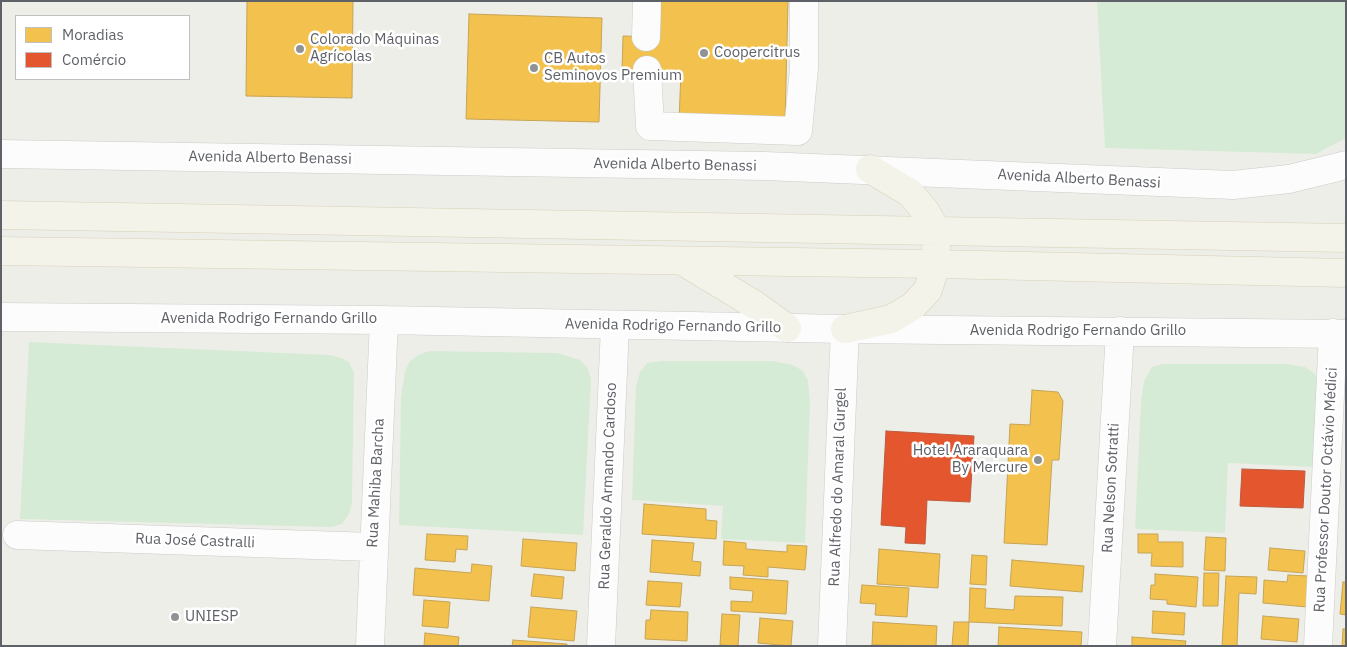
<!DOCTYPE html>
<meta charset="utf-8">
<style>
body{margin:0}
#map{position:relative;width:1347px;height:647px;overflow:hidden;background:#eeeee9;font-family:"IBM Plex Sans",sans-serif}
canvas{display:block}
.frame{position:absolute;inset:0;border:2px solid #5e6167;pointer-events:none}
.legend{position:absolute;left:15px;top:15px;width:175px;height:65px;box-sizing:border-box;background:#fff;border:1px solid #bfc0c2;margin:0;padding:6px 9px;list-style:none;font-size:15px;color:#5e6167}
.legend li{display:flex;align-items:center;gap:10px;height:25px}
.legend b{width:25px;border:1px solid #bfc0c2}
</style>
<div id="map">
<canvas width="1347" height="647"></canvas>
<div class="frame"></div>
<ul class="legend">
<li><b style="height:14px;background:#f2c14e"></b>Moradias</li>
<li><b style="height:14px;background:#e4572e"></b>Comércio</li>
</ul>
</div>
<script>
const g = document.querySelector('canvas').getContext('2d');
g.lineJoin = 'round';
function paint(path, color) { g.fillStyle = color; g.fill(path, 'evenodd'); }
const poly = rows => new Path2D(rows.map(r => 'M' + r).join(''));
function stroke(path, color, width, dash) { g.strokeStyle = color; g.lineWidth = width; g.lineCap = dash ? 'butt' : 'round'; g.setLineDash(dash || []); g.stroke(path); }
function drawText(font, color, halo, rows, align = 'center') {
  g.font = font + ' "IBM Plex Sans",sans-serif'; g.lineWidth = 5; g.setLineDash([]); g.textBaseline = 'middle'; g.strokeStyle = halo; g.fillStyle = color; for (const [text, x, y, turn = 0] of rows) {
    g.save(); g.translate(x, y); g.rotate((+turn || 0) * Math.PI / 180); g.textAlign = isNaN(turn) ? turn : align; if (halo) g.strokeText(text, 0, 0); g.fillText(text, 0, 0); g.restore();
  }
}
const green = poly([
 [1097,1,1346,1,1346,138,1316,154,1105,148],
 [29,342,330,355,341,358,349,362,354,373,352,503,349,514,342,524,331,527,20,519],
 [430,351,557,353,580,360,587,367,591,379,583,535,399,525,401,397,405,371,410,361,420,354],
 [661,361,772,361,793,365,803,371,808,380,810,403,805,543,721,539,723,506,632,500,636,387,640,372,647,363],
 [1163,364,1287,364,1305,367,1314,373,1318,381,1313,467,1228,463,1225,533,1135,529,1141,401,1144,381,1152,367]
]);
const homes = poly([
 [247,1,353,1,352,98,246,96,247,1],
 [661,1,788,1,785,124,679,121,681,71,622,69,623,36,660,37,661,1],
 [469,14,602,18,599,122,466,119,469,14],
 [1032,390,1058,392,1063,401,1059,460,1052,460,1047,545,1004,543,1010,424,1030,425,1032,390],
 [644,504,706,509,706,520,717,521,716,539,642,534,644,504],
 [427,534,468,536,467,550,456,549,455,562,425,560,427,534],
 [1138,534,1158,534,1158,542,1183,542,1183,567,1151,566,1152,553,1138,553,1138,534],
 [1206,537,1226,538,1225,571,1204,570,1206,537],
 [523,539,577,543,575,571,521,566,523,539],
 [652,540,694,543,692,561,701,562,700,576,650,572,652,540],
 [724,541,746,543,746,549,787,552,787,545,807,546,805,570,768,567,768,577,743,575,744,566,723,565,724,541],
 [1270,548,1305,551,1303,573,1268,570,1270,548],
 [879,549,940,554,938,588,877,584,879,549],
 [972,555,987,556,986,585,970,584,972,555],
 [1012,560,1084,566,1082,592,1010,586,1012,560],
 [472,564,492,566,489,601,413,595,415,568,471,573,472,564],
 [1204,573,1219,573,1218,606,1203,606,1204,573],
 [534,574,564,577,562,599,531,596,534,574],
 [1155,574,1198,577,1196,607,1167,604,1167,600,1150,599,1151,585,1155,585,1155,574],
 [1288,575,1309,576,1307,607,1263,603,1264,580,1287,582,1288,575],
 [1226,576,1257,577,1256,594,1239,593,1237,646,1222,646,1226,576],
 [730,577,788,581,786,614,731,611,731,601,752,602,753,591,730,589,730,577],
 [648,581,682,583,680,607,646,605,648,581],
 [1343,582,1346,582,1346,615,1340,614,1343,582],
 [862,585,909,588,907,617,875,615,876,604,860,603,862,585],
 [970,588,986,589,985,608,1014,610,1015,596,1063,597,1062,626,969,622,970,588],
 [424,600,450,602,448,628,422,626,424,600],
 [531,607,577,611,574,641,528,637,531,607],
 [651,610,688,612,687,641,645,639,646,620,650,620,651,610],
 [1153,611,1185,613,1184,635,1152,633,1153,611],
 [722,614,740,615,738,646,720,645,722,614],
 [1263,616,1299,619,1297,642,1261,639,1263,616],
 [760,618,793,621,791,646,758,643,760,618],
 [873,622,937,626,936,646,872,645,873,622],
 [954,622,969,622,968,646,952,646,954,622],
 [999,627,1082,632,1081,646,998,646,999,627],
 [1343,629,1346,629,1346,646,1342,646,1343,629],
 [425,633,459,637,458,646,424,646,425,633],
 [1132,637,1186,641,1185,646,1132,646,1132,637],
 [513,640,567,644,567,646,512,646,513,640]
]);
const shops = poly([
 [886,431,974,436,970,502,927,500,925,544,905,543,906,527,881,525,886,431],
 [1242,469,1305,471,1303,508,1240,506,1242,469]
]);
const minor = poly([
 [646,37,647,1],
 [647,70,650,126,798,131,804,68,804,1],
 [1,154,764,166,1233,185,1289,179,1346,165],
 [1,317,384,320,845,329,1346,334],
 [17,535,373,547],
 [370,646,384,320],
 [601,646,615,326],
 [832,646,845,329],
 [1102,646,1120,331],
 [1318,646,1333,333]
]);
const major = poly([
 [1,215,1346,238],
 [1,251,936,264,1346,273],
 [684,262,755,305,787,328],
 [845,329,891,319,913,306,928,290,936,264,936,230,926,212,910,193,870,169]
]);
const markers = [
 [300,49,5,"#909294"],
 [704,53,5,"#909294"],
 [534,68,5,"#909294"],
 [1038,460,5,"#909294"],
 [175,617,5,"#909294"]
];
const poiNames = [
 ["Colorado Máquinas",310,40],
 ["Agrícolas",310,57],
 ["Coopercitrus",714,53],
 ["CB Autos",544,59],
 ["Seminovos Premium",544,76],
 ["Hotel Araraquara",1028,451,"right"],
 ["By Mercure",1028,468,"right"],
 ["UNIESP",185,617]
];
const streetNames = [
 ["Avenida Alberto Benassi",270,158,1],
 ["Avenida Alberto Benassi",675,165,1],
 ["Avenida Alberto Benassi",1079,179,3],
 ["Avenida Rodrigo Fernando Grillo",269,319],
 ["Avenida Rodrigo Fernando Grillo",673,326,1],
 ["Avenida Rodrigo Fernando Grillo",1078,331],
 ["Rua Mahiba Barcha",376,483,-87],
 ["Rua Geraldo Armando Cardoso",608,486,-88],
 ["Rua Alfredo do Amaral Gurgel",838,487,-88],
 ["Rua Nelson Sotratti",1111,488,-87],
 ["Rua Professor Doutor Octávio Médici",1326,490,-87],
 ["Rua José Castralli",195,541,2]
];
paint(green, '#d6ebd5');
paint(homes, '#f2c14e');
stroke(homes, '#c6a456', 1);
paint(shops, '#e4572e');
stroke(shops, '#bc5a3f', 1);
stroke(minor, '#cacbc9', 29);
stroke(major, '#d7d1b6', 29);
stroke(minor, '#fcfcfc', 28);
stroke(major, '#f3f3e9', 28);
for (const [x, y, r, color] of markers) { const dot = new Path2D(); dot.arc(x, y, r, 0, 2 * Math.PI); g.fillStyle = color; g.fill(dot); stroke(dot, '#fff', 2); }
drawText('15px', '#5e6167', '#fff', poiNames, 'left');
drawText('15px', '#5e6167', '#fff', streetNames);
</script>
